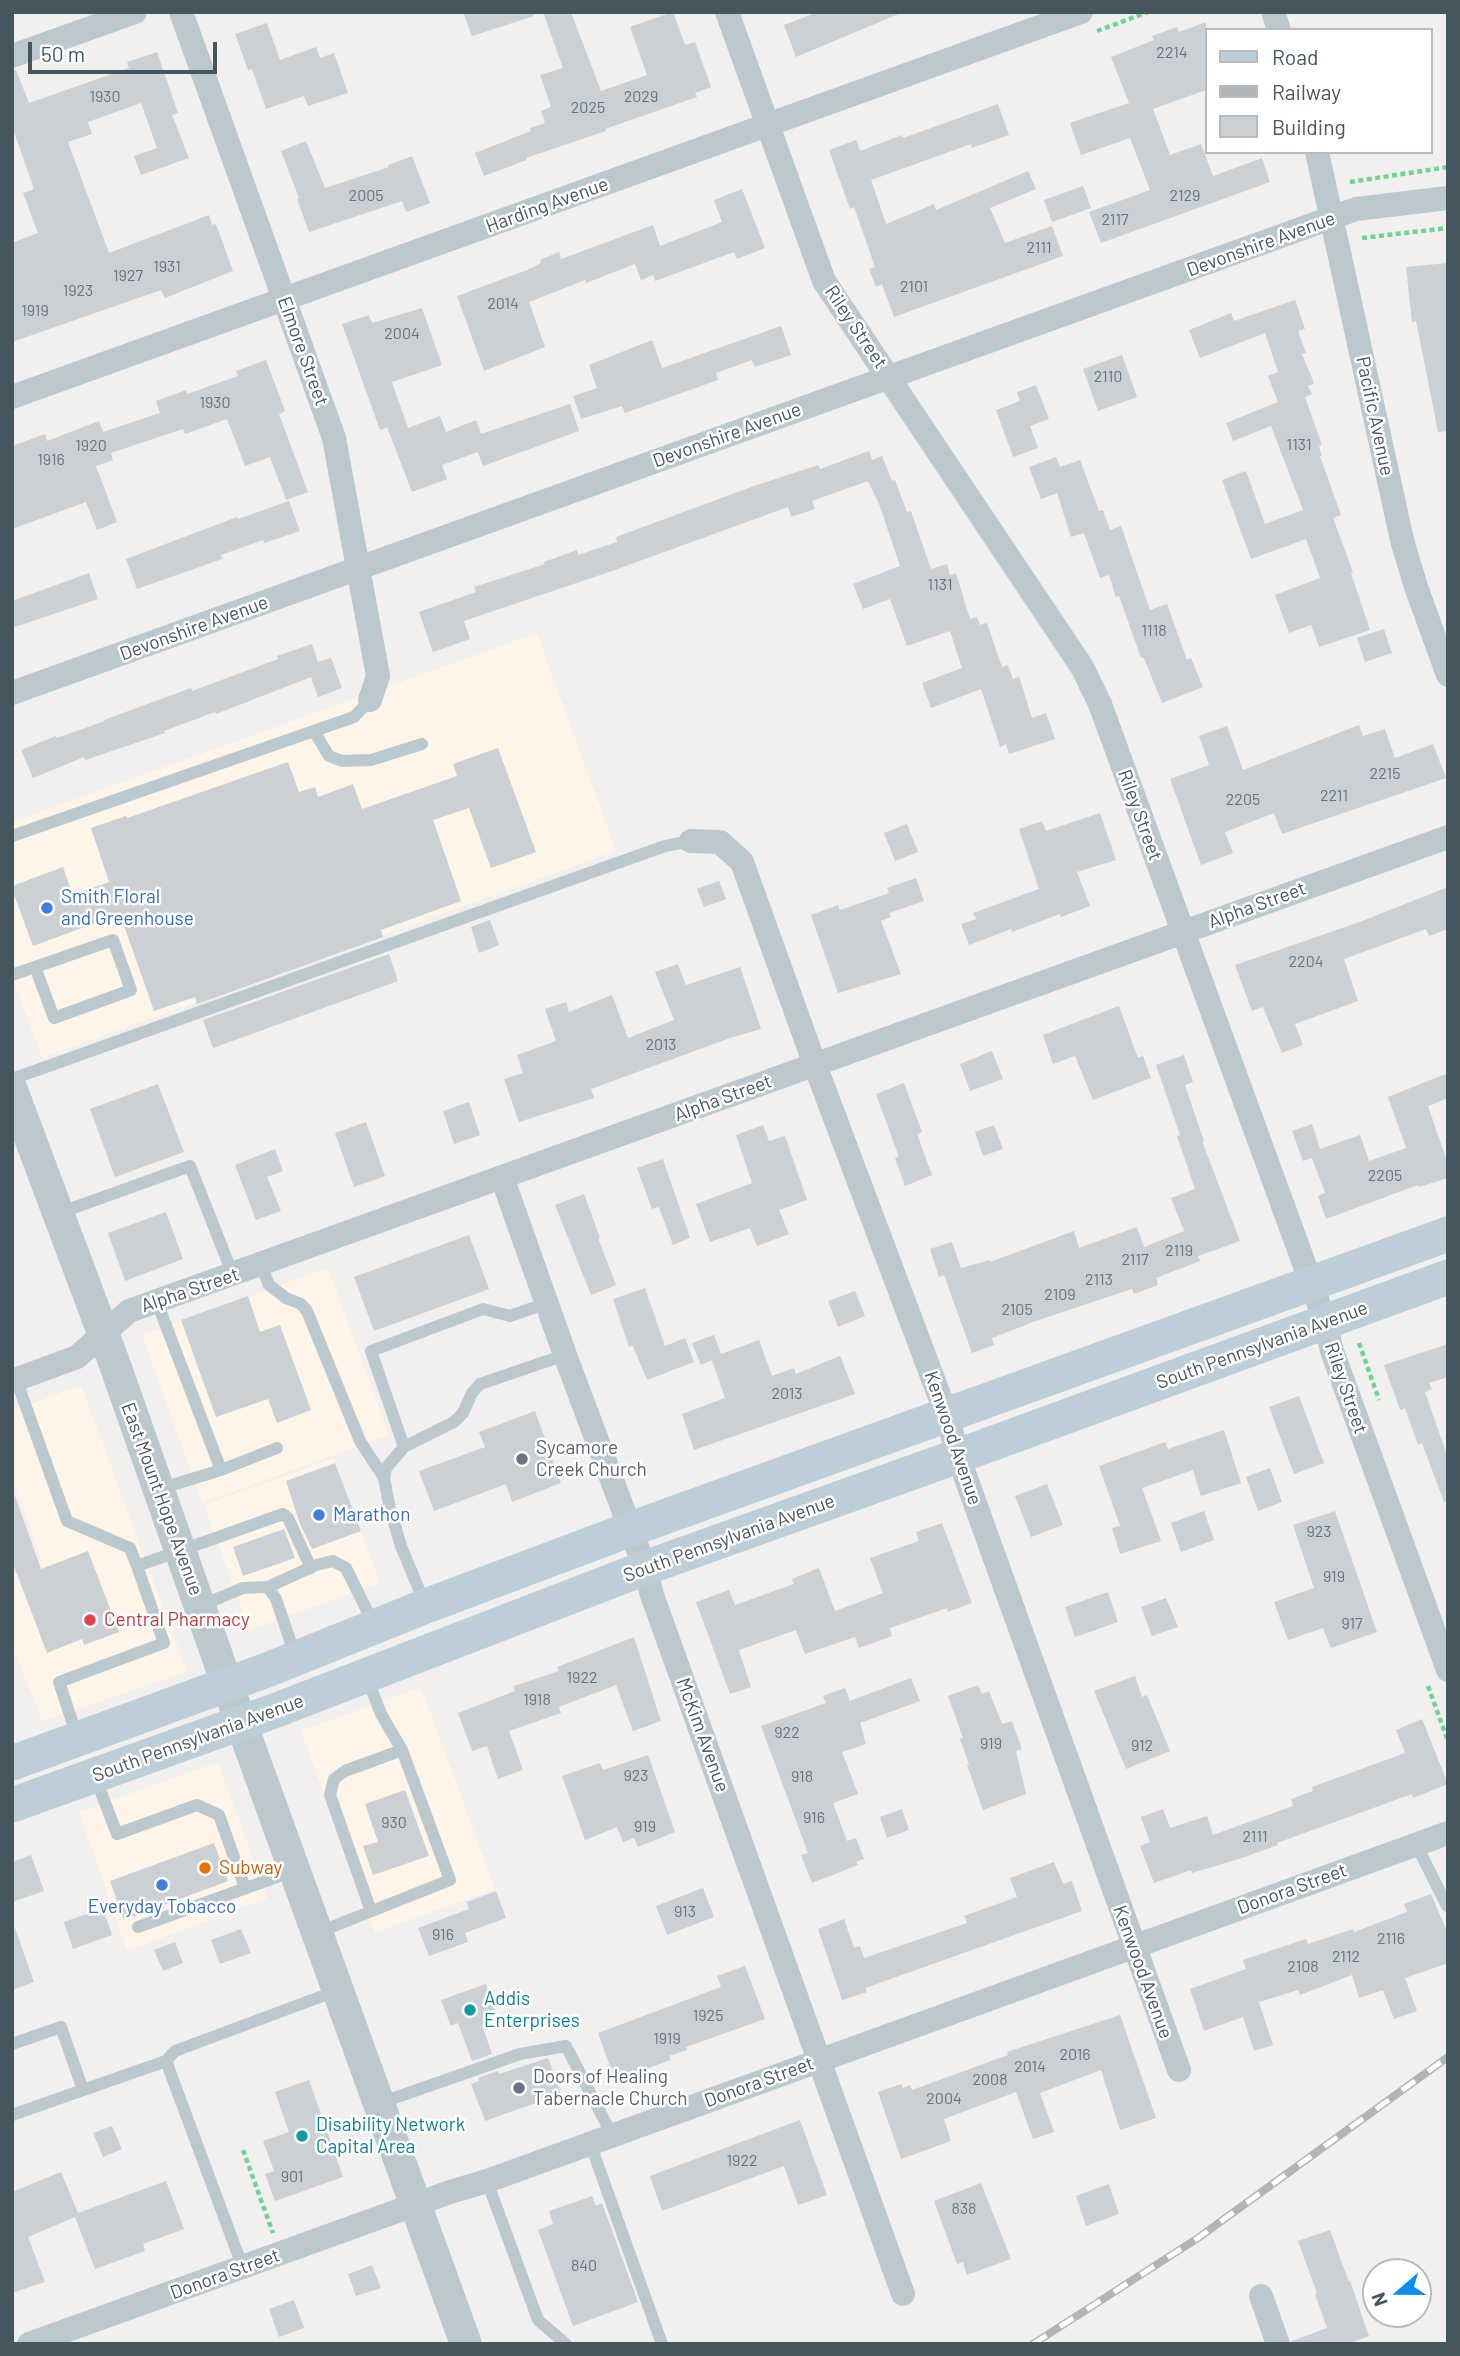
<!DOCTYPE html>
<style>
body{margin:0}
#map{position:relative;width:1460px;height:2356px;overflow:hidden;background:#f2efef;font-family:Barlow,sans-serif}
canvas{display:block}
.frame{position:absolute;inset:0;border:14px solid #45565e;pointer-events:none}
.legend{position:absolute;left:1205px;top:28px;width:228px;height:126px;box-sizing:border-box;background:#fff;border:2px solid #b5bbbf;margin:0;padding:9px 12px;list-style:none;font-size:21px;color:#45565e}
.legend li{display:flex;align-items:center;gap:14px;height:35px}
.legend b{width:35px;border:2px solid #b5bbbf}
.north{position:absolute;left:1362px;top:2258px;width:70px;height:70px;box-sizing:border-box;background:#fff;border:2px solid #b5bbbf;border-radius:50%;rotate:250deg;font-size:19px;font-weight:700;line-height:28px;text-align:center;color:#45565e}
.north::after{content:'';display:block;margin:auto;width:24px;height:32px;background:#098ef2;clip-path:polygon(50% 0,100% 100%,50% 72%,0 100%)}
.scale{position:absolute;left:28px;top:42px;width:189px;height:32px;box-sizing:border-box;border:4px solid #45565e;border-top:0;padding-left:9px;font-size:21px;line-height:24px;white-space:nowrap;color:#45565e;-webkit-text-stroke:5px #fff;paint-order:stroke}
</style>
<div id="map">
<canvas width="1460" height="2356"></canvas>
<div class="frame"></div>
<ul class="legend">
<li><b style="height:9px;background:#beced8"></b>Road</li>
<li><b style="height:9px;background:#b0b5ba"></b>Railway</li>
<li><b style="height:19px;background:#cad0d4"></b>Building</li>
</ul>
<div class="north">N</div>
<div class="scale">50 m</div>
</div>
<script>
const g = document.querySelector('canvas').getContext('2d');
g.lineJoin = 'round';
function paint(path, color) { g.fillStyle = color; g.fill(path, 'evenodd'); }
const poly = rows => new Path2D(rows.map(r => 'M' + r).join(''));
function stroke(path, color, width, dash) { g.strokeStyle = color; g.lineWidth = width; g.lineCap = dash ? 'butt' : 'round'; g.setLineDash(dash || []); g.stroke(path); }
function drawText(font, color, halo, rows, align = 'center') {
  g.font = font + ' Barlow,sans-serif'; g.lineWidth = 5; g.setLineDash([]); g.textBaseline = 'middle'; g.strokeStyle = halo; g.fillStyle = color; for (const [text, x, y, turn = 0] of rows) {
    g.save(); g.translate(x, y); g.rotate((+turn || 0) * Math.PI / 180); g.textAlign = isNaN(turn) ? turn : align; if (halo) g.strokeText(text, 0, 0); g.fillText(text, 0, 0); g.restore();
  }
}
const commercial = poly([
 [537,633,616,851,42,1058,12,976,12,822],
 [328,1268,389,1435,202,1503,142,1335],
 [81,1385,187,1672,42,1721,12,1644,12,1576,42,1562,12,1478,12,1411],
 [334,1458,380,1583,249,1630,204,1505],
 [421,1687,495,1889,375,1933,301,1731],
 [218,1762,267,1898,127,1951,79,1812]
]);
const building = poly([
 [463,12,533,12,534,16,472,36],
 [543,12,571,12,601,91,647,75,630,27,673,12,685,45,695,42,711,87,695,93,697,97,605,129,606,131,526,158,527,160,484,176,475,153,531,131,530,128,545,123,541,111,551,107,540,75,563,68],
 [818,12,900,12,901,13,796,57,784,25],
 [1206,22,1206,90,1153,109,1170,155,1201,144,1213,176,1262,158,1270,182,1101,243,1089,212,1150,190,1130,138,1081,155,1070,123,1129,103,1111,57,1154,40,1152,36,1177,27,1179,32],
 [267,23,280,60,316,47,320,58,334,53,348,93,308,106,304,96,266,109,252,69,248,70,235,34],
 [157,52,178,113,172,115,189,158,141,175,134,156,157,148,141,103,88,122,92,134,68,142,109,253,209,215,212,225,216,224,233,271,165,298,161,290,12,342,12,243,38,233,23,193,34,189,12,126,12,70,16,70,29,103,129,68,127,62],
 [998,104,1009,135,972,148,971,144,871,180,886,224,934,204,936,210,1028,171,1036,189,990,208,1005,243,1052,226,1063,256,894,317,882,284,876,287,869,269,875,267,854,207,850,209,829,150,856,140,860,151,902,135,903,138],
 [306,141,325,188,389,167,388,165,412,156,430,203,406,212,402,201,309,232,297,199,299,198,281,151],
 [1083,186,1091,208,1052,222,1044,200],
 [742,189,765,248,737,259,734,252,655,281,653,275,641,280,635,264,586,283,585,280,529,302,545,347,484,371,457,296,527,270,541,263,540,260,559,252,561,259,653,225,660,246,722,222,714,200],
 [1448,263,1448,431,1438,432,1416,321,1412,322,1406,267],
 [1295,300,1305,329,1298,331,1306,353,1302,354,1314,383,1308,386,1312,394,1305,397,1322,445,1319,446,1322,456,1320,456,1341,515,1333,518,1353,572,1351,573,1370,630,1319,647,1311,625,1289,633,1275,595,1320,578,1306,539,1251,559,1222,480,1246,471,1265,524,1303,510,1271,426,1233,441,1226,423,1278,402,1268,376,1278,372,1265,333,1200,358,1189,330,1231,313,1234,321],
 [422,308,442,365,392,382,408,428,440,416,446,432,476,420,481,434,570,404,579,431,483,466,478,452,442,465,447,479,412,492,387,427,380,430,342,324,369,315,372,323],
 [781,326,791,355,755,367,752,360,716,373,718,380,625,413,622,406,581,419,573,396,597,388,589,365,652,340,662,368],
 [1122,355,1137,397,1098,411,1083,369],
 [266,360,285,411,279,414,308,492,286,500,270,457,245,466,227,419,185,434,183,429,111,453,113,460,96,466,117,522,97,530,86,502,12,529,12,446,45,434,47,441,99,421,103,432,160,413,156,401,186,390,187,394,238,376,236,371],
 [1036,385,1049,419,1030,426,1038,448,1013,457,996,410,1020,401,1017,392],
 [869,451,872,460,882,456,892,481,895,480,907,512,911,511,931,569,947,564,950,575,956,573,970,619,977,617,980,625,987,623,1002,667,1008,665,1013,679,1019,676,1032,718,1046,713,1055,739,1009,754,1006,744,1000,747,981,689,931,708,922,683,962,668,950,631,907,646,890,599,863,609,853,584,900,566,879,504,868,481,812,501,815,509,791,517,788,507,612,571,464,621,470,639,433,652,419,612,476,592,474,587,545,564,544,562,577,550,578,555,617,542,616,537,754,486,818,465,820,469],
 [1056,457,1060,467,1080,460,1099,511,1103,510,1110,530,1121,526,1150,610,1167,604,1187,660,1191,658,1203,687,1162,703,1144,658,1141,658,1119,596,1116,597,1109,575,1100,578,1084,533,1071,537,1057,493,1041,499,1029,467],
 [289,501,300,531,264,543,263,540,221,555,222,559,137,589,126,559,237,517,238,519],
 [89,573,98,599,12,628,12,601],
 [1384,629,1392,653,1365,662,1357,638],
 [312,644,318,662,331,658,342,688,318,697,311,677,216,714,215,712,164,731,165,733,85,760,84,757,33,778,21,750,56,736,57,738,105,721,104,720,191,688,192,691,278,659,277,656],
 [1359,725,1363,736,1385,729,1395,758,1433,744,1446,778,1282,834,1274,813,1225,832,1233,853,1201,865,1170,779,1209,765,1199,736,1227,726,1243,770],
 [498,748,536,852,491,868,469,808,433,820,461,901,381,930,383,937,197,1004,195,997,154,1011,120,914,33,946,12,889,12,886,63,867,73,895,109,882,91,828,126,816,127,818,288,762,299,792,315,787,318,797,353,784,362,809,457,776,453,764],
 [1100,813,1116,860,1077,872,1090,906,1061,917,1060,914,1012,932,1011,929,969,945,961,924,976,919,973,913,1039,889,1019,829,1042,821,1046,831],
 [907,824,918,852,895,861,884,833],
 [916,878,924,901,889,913,891,917,881,921,901,974,838,993,811,915,838,905,840,910,889,893,887,888],
 [719,881,726,899,704,907,697,889],
 [1448,887,1448,929,1429,936,1426,929,1344,959,1358,1001,1295,1024,1303,1045,1282,1053,1263,1007,1252,1011,1235,965,1357,923],
 [490,920,499,945,479,953,471,927],
 [389,954,398,981,213,1048,203,1020],
 [678,964,686,985,740,967,761,1029,730,1038,591,1089,594,1098,519,1122,504,1079,523,1073,517,1055,556,1041,545,1009,566,1002,569,1012,612,995,628,1038,674,1020,655,972],
 [1119,1006,1138,1058,1143,1056,1151,1078,1093,1100,1075,1056,1053,1064,1043,1035],
 [992,1051,1003,1079,970,1091,960,1064],
 [1184,1055,1193,1082,1185,1085,1204,1141,1202,1141,1240,1241,1198,1256,1200,1261,1156,1278,1158,1285,1134,1294,1132,1289,1036,1321,992,1338,994,1345,972,1353,944,1275,939,1277,930,1249,952,1242,961,1268,990,1260,990,1262,1074,1231,1079,1248,1137,1227,1144,1247,1184,1231,1171,1198,1195,1189,1177,1136,1180,1135,1156,1065],
 [1448,1073,1448,1098,1428,1106,1448,1164,1448,1178,1419,1187,1418,1185,1326,1219,1318,1196,1325,1193,1312,1158,1303,1161,1292,1131,1312,1124,1320,1149,1360,1135,1369,1161,1406,1148,1388,1097],
 [904,1083,922,1132,917,1134,932,1175,905,1186,895,1158,899,1157,876,1094],
 [158,1084,184,1152,115,1177,90,1109],
 [469,1102,480,1135,454,1144,443,1111],
 [366,1122,385,1176,354,1187,335,1133],
 [763,1125,769,1141,785,1136,807,1200,779,1210,789,1234,757,1246,750,1228,710,1242,696,1204,752,1183,736,1135],
 [994,1125,1003,1149,983,1156,975,1132],
 [275,1149,283,1171,267,1177,281,1211,256,1220,235,1165],
 [663,1159,690,1238,673,1245,659,1207,652,1209,637,1168],
 [584,1194,600,1238,598,1238,616,1285,591,1295,555,1205],
 [166,1212,183,1259,125,1281,108,1233],
 [469,1235,489,1289,374,1331,354,1277],
 [645,1288,665,1346,685,1338,694,1362,647,1380,633,1346,629,1347,613,1299],
 [855,1291,865,1316,838,1327,828,1301],
 [248,1296,260,1332,280,1325,311,1410,277,1423,268,1399,216,1417,181,1320],
 [714,1335,721,1354,759,1340,772,1376,794,1368,796,1374,840,1356,855,1394,694,1450,682,1414,725,1398,712,1360,701,1365,692,1343],
 [1448,1344,1448,1377,1429,1383,1432,1389,1425,1392,1448,1458,1448,1500,1444,1502,1422,1443,1418,1445,1405,1408,1400,1410,1384,1365],
 [1299,1396,1324,1463,1294,1474,1269,1407],
 [535,1411,561,1483,512,1502,506,1484,434,1511,419,1471,485,1447,479,1432],
 [1224,1430,1241,1483,1201,1496,1193,1470,1142,1488,1161,1541,1120,1554,1112,1528,1120,1526,1099,1466,1165,1442,1168,1449],
 [335,1463,361,1531,312,1549,300,1524,286,1481],
 [1270,1468,1282,1502,1258,1511,1246,1477],
 [1047,1484,1063,1525,1031,1537,1015,1496],
 [15,1496,41,1569,88,1551,119,1632,84,1645,82,1639,47,1653,12,1561,12,1497],
 [1204,1511,1214,1540,1181,1552,1171,1523],
 [1335,1511,1377,1632,1331,1648,1323,1628,1288,1640,1274,1602,1314,1588,1293,1525],
 [942,1523,972,1603,948,1612,947,1608,890,1628,892,1636,859,1648,855,1637,805,1654,796,1630,739,1650,751,1687,730,1694,696,1602,729,1590,735,1605,794,1584,792,1579,819,1568,835,1611,883,1593,870,1558,919,1541,916,1532],
 [284,1529,295,1558,243,1576,233,1547],
 [1108,1592,1118,1622,1075,1637,1065,1607],
 [1166,1598,1178,1627,1152,1636,1141,1607],
 [634,1637,661,1721,633,1731,616,1685,559,1707,561,1713,509,1731,523,1770,498,1779,487,1746,472,1751,458,1713,515,1691,514,1686,559,1671,557,1667],
 [1135,1676,1142,1697,1147,1695,1170,1751,1126,1769,1094,1691],
 [911,1678,920,1701,860,1723,866,1744,842,1752,858,1794,833,1803,847,1841,856,1838,864,1859,856,1862,858,1865,812,1883,801,1855,808,1853,761,1726,826,1703,823,1696,845,1688,850,1701],
 [978,1685,982,1694,989,1691,1002,1724,1012,1721,1022,1749,1016,1751,1026,1794,983,1810,967,1765,969,1764,960,1739,963,1738,948,1696],
 [1422,1719,1448,1784,1413,1798,1412,1794,1277,1843,1278,1845,1242,1858,1192,1873,1191,1870,1154,1883,1140,1846,1150,1842,1141,1817,1163,1809,1170,1828,1207,1816,1213,1835,1293,1806,1291,1799,1313,1791,1312,1787,1405,1753,1396,1730],
 [648,1755,675,1832,638,1847,634,1838,623,1842,617,1827,585,1840,562,1776,600,1763,603,1770],
 [405,1790,429,1856,373,1875,363,1846,378,1842,365,1804],
 [902,1809,909,1830,887,1838,880,1817],
 [214,1843,228,1881,124,1920,110,1881],
 [31,1855,44,1891,12,1902,12,1862],
 [1054,1862,1063,1884,1072,1881,1082,1911,865,1988,867,1992,842,2000,818,1929,844,1919,854,1948,860,1946,864,1958,967,1923,964,1916,1017,1897,1010,1878],
 [703,1888,714,1917,667,1935,656,1906],
 [496,1891,506,1918,465,1933,468,1942,429,1956,418,1928,469,1909,467,1902],
 [1431,1894,1448,1934,1448,1963,1405,1978,1417,2011,1394,2019,1383,1990,1359,1998,1352,1975,1300,1995,1298,1990,1259,2002,1273,2045,1254,2051,1243,2017,1204,2031,1190,1989,1246,1969,1243,1960,1306,1939,1308,1944,1353,1929,1354,1932,1407,1912,1404,1904],
 [103,1908,112,1935,73,1949,64,1922],
 [15,1928,34,1982,12,1990,12,1929],
 [241,1929,251,1953,220,1964,211,1940],
 [175,1942,183,1963,163,1971,154,1950],
 [745,1966,765,2019,686,2047,687,2050,669,2056,671,2060,615,2080,598,2033,721,1987,717,1976],
 [486,1984,498,2019,482,2025,492,2054,472,2061,458,2023,451,2026,441,2000],
 [1120,2015,1156,2118,1120,2130,1101,2070,1040,2093,1054,2132,1033,2139,1016,2092,944,2119,951,2141,901,2159,878,2092,901,2084,903,2088,910,2085,912,2090,1008,2055,1007,2052],
 [548,2058,561,2094,485,2121,471,2084,479,2081,478,2078,498,2071,499,2074],
 [309,2080,343,2177,275,2201,265,2174,274,2171,263,2141,289,2132,275,2092],
 [800,2120,827,2195,798,2205,784,2166,662,2211,650,2176],
 [112,2126,122,2149,103,2157,93,2133],
 [61,2172,78,2213,166,2181,184,2229,143,2244,145,2251,95,2269,75,2217,28,2237,45,2282,12,2293,12,2192],
 [981,2183,1011,2259,967,2275,963,2262,957,2264,934,2201],
 [1109,2184,1119,2214,1086,2226,1076,2196],
 [592,2196,596,2206,602,2203,638,2302,573,2326,538,2230,553,2224,549,2211],
 [1330,2230,1349,2282,1350,2281,1369,2336,1348,2344,1292,2344,1292,2341,1327,2328,1315,2294,1317,2293,1298,2241],
 [372,2265,381,2288,356,2296,348,2274],
 [294,2300,304,2328,279,2337,269,2309]
]);
const path = poly([
 [1097,31,1148,12],
 [1350,182,1448,167],
 [1362,238,1448,228],
 [1359,1343,1379,1400],
 [1428,1686,1448,1741],
 [243,2150,273,2233]
]);
const service = poly([
 [314,731,329,756,342,761,371,760,422,744],
 [12,836,354,717,370,700],
 [12,975,113,940,131,990,54,1018,35,967],
 [12,1079,665,846,691,841],
 [59,1213,190,1166,233,1275],
 [261,1265,269,1285,286,1298,301,1304,307,1311,360,1441,384,1478],
 [157,1302,221,1470],
 [16,1379,67,1521,130,1548,137,1566],
 [404,1447,371,1351,483,1309,510,1316,547,1303],
 [159,1489,221,1470,277,1448],
 [268,1587,316,1565,333,1561,346,1568,373,1623],
 [425,1604,401,1546,390,1509,384,1478,386,1468,404,1447,454,1422,463,1413,472,1393,480,1384,565,1355],
 [200,1606,243,1588,268,1587,276,1599,296,1658],
 [77,1736,59,1682,164,1643,137,1566,283,1514,288,1518,311,1568],
 [95,1777,117,1834,197,1805,219,1815,245,1888],
 [1416,1844,1447,1906],
 [371,1911,330,1795,334,1779,345,1771,402,1750],
 [138,1927,296,1870],
 [319,1932,450,1880,402,1750,381,1714,367,1678],
 [12,2044,61,2027,83,2090],
 [380,2103,520,2054,566,2046,612,2135],
 [12,2115,166,2061],
 [590,2143,662,2344],
 [487,2181,538,2320,566,2344],
 [243,2268,166,2061,175,2051,336,1991]
]);
const minor = poly([
 [181,12,334,438,378,676,370,700],
 [727,12,824,281,1082,667,1100,704,1325,1321,1332,1351,1448,1670],
 [1273,12,1279,30],
 [12,56,135,12],
 [1317,152,1402,540,1416,587,1448,675],
 [12,397,1081,12],
 [12,693,1356,209,1448,198],
 [691,841,720,842,742,862,815,1065,947,1416,958,1456,1179,2070],
 [502,1177,565,1355,645,1568,652,1595,903,2294],
 [12,1381,77,1357,129,1311,1448,837],
 [1261,2296,1278,2344],
 [29,2344,450,2192,487,2181,1448,1833]
]);
const tertiary = poly([
 [12,1090,115,1365,227,1684,466,2344]
]);
const secondary = poly([
 [12,1763,267,1670,426,1606,631,1529,1448,1234],
 [12,1805,274,1711,645,1568,958,1456,1448,1277]
]);
const rail = poly([
 [1033,2344,1198,2238,1448,2057]
]);
const markers = [
 [47,908,7,"#3f7fe0"],
 [522,1459,7,"#6b7280"],
 [319,1515,7,"#3f7fe0"],
 [90,1620,7,"#e0444e"],
 [205,1868,7,"#e8710a"],
 [162,1885,7,"#3f7fe0"],
 [470,2010,7,"#0f9aa8"],
 [519,2088,7,"#6b7280"],
 [302,2136,7,"#0f9aa8"]
];
const numberNames = [
 ["2214",1172,53],
 ["1930",105,97],
 ["2029",641,97],
 ["2025",588,108],
 ["2005",366,196],
 ["2129",1185,196],
 ["2117",1115,220],
 ["2111",1039,248],
 ["1931",167,267],
 ["1927",128,276],
 ["2101",914,287],
 ["1923",78,291],
 ["2014",503,304],
 ["1919",35,311],
 ["2004",402,334],
 ["2110",1108,377],
 ["1930",215,403],
 ["1131",1299,445],
 ["1920",91,446],
 ["1916",51,460],
 ["1131",940,585],
 ["1118",1154,631],
 ["2215",1385,774],
 ["2211",1334,796],
 ["2205",1243,800],
 ["2204",1306,962],
 ["2013",661,1045],
 ["2205",1385,1176],
 ["2119",1179,1251],
 ["2117",1135,1260],
 ["2113",1099,1280],
 ["2109",1060,1295],
 ["2105",1017,1310],
 ["2013",787,1394],
 ["923",1319,1532],
 ["919",1334,1577],
 ["917",1352,1624],
 ["1922",582,1678],
 ["1918",537,1700],
 ["922",787,1733],
 ["919",991,1744],
 ["912",1142,1746],
 ["923",636,1776],
 ["918",802,1777],
 ["916",814,1818],
 ["930",394,1823],
 ["919",645,1827],
 ["2111",1255,1837],
 ["913",685,1912],
 ["916",443,1935],
 ["2116",1391,1939],
 ["2112",1346,1957],
 ["2108",1303,1967],
 ["1925",708,2016],
 ["1919",667,2039],
 ["2016",1075,2055],
 ["2014",1030,2067],
 ["2008",990,2080],
 ["2004",944,2099],
 ["1922",742,2161],
 ["901",292,2177],
 ["838",964,2209],
 ["840",584,2266]
];
const streetNames = [
 ["Harding Avenue",547,205,-20],
 ["Devonshire Avenue",1261,244,-20],
 ["Riley Street",856,327,56],
 ["Elmore Street",303,351,70],
 ["Pacific Avenue",1375,416,78],
 ["Devonshire Avenue",727,435,-20],
 ["Devonshire Avenue",194,628,-20],
 ["Riley Street",1140,815,70],
 ["Alpha Street",1257,905,-20],
 ["Alpha Street",723,1098,-20],
 ["Alpha Street",190,1290,-19],
 ["South Pennsylvania Avenue",1262,1345,-20],
 ["Riley Street",1346,1388,71],
 ["Kenwood Avenue",953,1438,71],
 ["East Mount Hope Avenue",162,1499,70],
 ["South Pennsylvania Avenue",729,1538,-20],
 ["McKim Avenue",703,1735,70],
 ["South Pennsylvania Avenue",198,1738,-20],
 ["Donora Street",1292,1889,-20],
 ["Kenwood Avenue",1143,1972,70],
 ["Donora Street",759,2082,-20],
 ["Donora Street",225,2274,-20]
];
const shopNames = [
 ["Smith Floral",61,897],
 ["and Greenhouse",61,919],
 ["Marathon",333,1515],
 ["Everyday Tobacco",162,1907,"center"]
];
const worshipNames = [
 ["Sycamore",536,1448],
 ["Creek Church",536,1470],
 ["Doors of Healing",533,2077],
 ["Tabernacle Church",533,2099]
];
const healthNames = [
 ["Central Pharmacy",104,1620]
];
const foodNames = [
 ["Subway",219,1868]
];
const cultureNames = [
 ["Addis",484,1999],
 ["Enterprises",484,2021],
 ["Disability Network",316,2125],
 ["Capital Area",316,2147]
];
paint(commercial, '#fef4e7');
paint(building, '#cad0d4');
stroke(path, '#6ed494', 4.5, [5, 3.5]);
stroke(service, '#bbc9cf', 12);
stroke(minor, '#bbc9cf', 24);
stroke(tertiary, '#bbc9cf', 32);
stroke(secondary, '#beced8', 35);
stroke(rail, '#b0b5ba', 8);
stroke(rail, '#fff', 5, [16]);
for (const [x, y, r, color] of markers) { const dot = new Path2D(); dot.arc(x, y, r, 0, 2 * Math.PI); g.fillStyle = color; g.fill(dot); stroke(dot, '#fff', 2.5); }
drawText('16px', '#66747c', null, numberNames);
drawText('19px', '#45565e', '#fff', streetNames);
drawText('19px', '#366cbe', '#fff', shopNames, 'left');
drawText('19px', '#5b616d', '#fff', worshipNames, 'left');
drawText('19px', '#be3a42', '#fff', healthNames, 'left');
drawText('19px', '#c56008', '#fff', foodNames, 'left');
drawText('19px', '#0d838f', '#fff', cultureNames, 'left');
</script>
